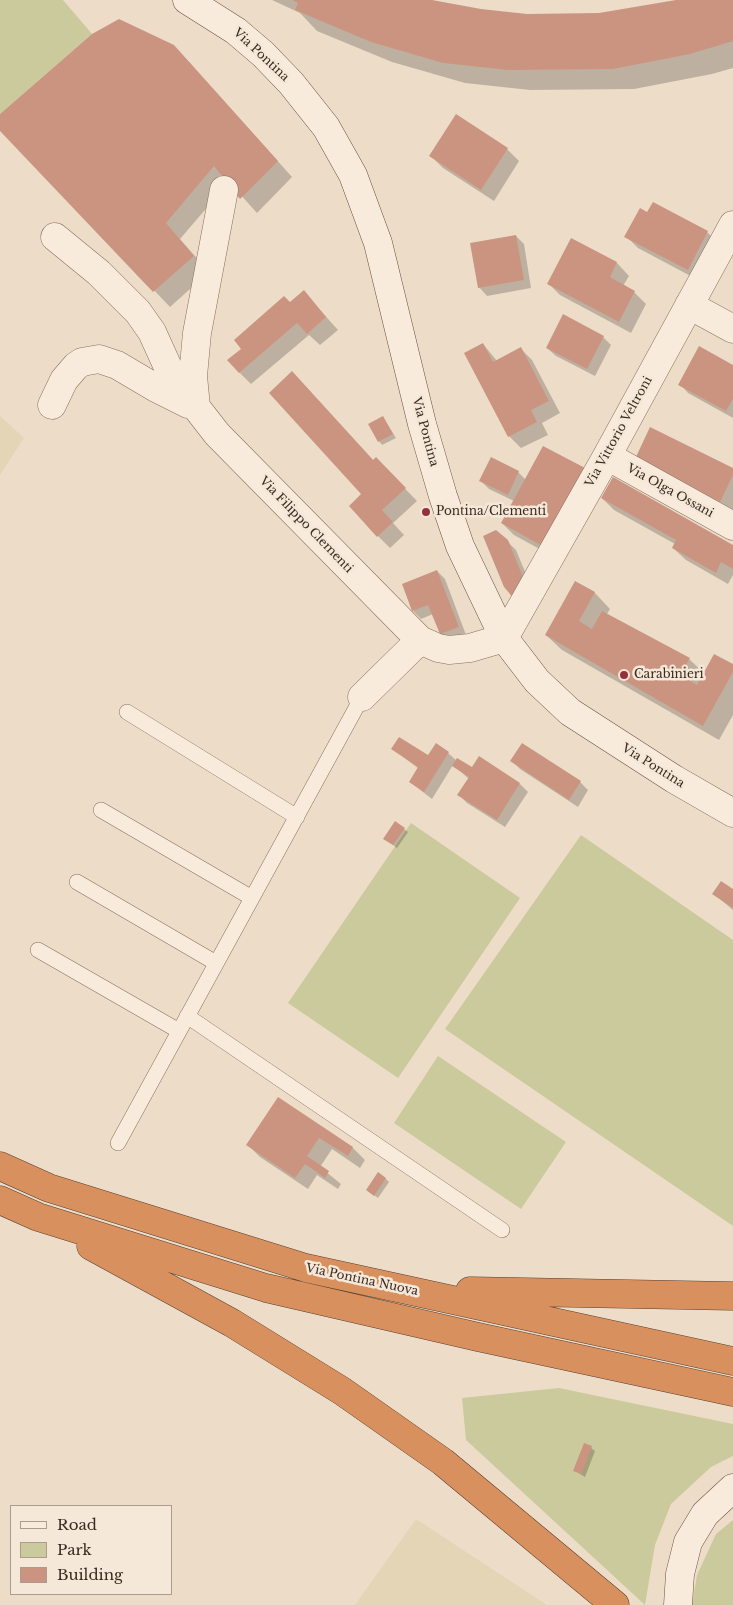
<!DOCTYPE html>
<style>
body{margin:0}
#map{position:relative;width:733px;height:1605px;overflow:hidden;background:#edddc8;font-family:"Libre Baskerville",serif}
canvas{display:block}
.legend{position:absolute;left:10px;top:1505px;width:162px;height:90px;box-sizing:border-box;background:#f5e8d8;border:1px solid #aa9c8f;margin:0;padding:6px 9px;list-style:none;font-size:15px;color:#3a2921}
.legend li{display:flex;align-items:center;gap:10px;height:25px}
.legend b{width:25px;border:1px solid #aa9c8f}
</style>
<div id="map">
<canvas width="733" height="1605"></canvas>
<ul class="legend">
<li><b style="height:6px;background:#f8ebdc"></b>Road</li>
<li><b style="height:14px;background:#cbca9c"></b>Park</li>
<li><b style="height:14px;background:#ca9480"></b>Building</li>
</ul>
</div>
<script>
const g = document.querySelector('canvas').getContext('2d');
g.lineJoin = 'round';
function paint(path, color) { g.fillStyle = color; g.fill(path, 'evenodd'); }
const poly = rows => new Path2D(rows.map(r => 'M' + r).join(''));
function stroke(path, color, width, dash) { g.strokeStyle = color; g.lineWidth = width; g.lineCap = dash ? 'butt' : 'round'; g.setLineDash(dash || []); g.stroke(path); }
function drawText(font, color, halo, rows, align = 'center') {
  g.font = font + ' "Libre Baskerville",serif'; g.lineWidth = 5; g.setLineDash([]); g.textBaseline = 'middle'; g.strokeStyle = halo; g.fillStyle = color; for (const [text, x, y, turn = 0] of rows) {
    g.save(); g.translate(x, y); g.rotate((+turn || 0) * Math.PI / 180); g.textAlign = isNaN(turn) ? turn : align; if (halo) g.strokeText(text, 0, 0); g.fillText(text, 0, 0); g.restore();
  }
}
const farmland = poly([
 [0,416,24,438,0,475],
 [416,1519,547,1605,355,1605]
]);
const green = poly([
 [0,0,63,0,92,34,0,114],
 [411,823,520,898,398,1078,288,1003],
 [581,835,733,940,733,1226,445,1029],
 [438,1056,566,1142,521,1209,394,1123],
 [559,1388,733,1424,733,1456,711,1467,671,1504,655,1545,645,1605,466,1440,462,1398],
 [733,1520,733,1605,692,1605,697,1575,716,1534]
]);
const shadow = poly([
 [272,0,429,0,480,11,527,15,599,14,682,0,733,0,733,68,712,74,634,89,530,90,465,83,392,62,317,31,300,13],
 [189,62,292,177,257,213,229,182,180,239,209,272,170,307,0,129,0,116],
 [507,149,519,161,494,201,443,168,431,156],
 [648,213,707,232,719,244,700,281,638,248,626,236],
 [516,236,524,244,531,288,487,296,479,287],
 [572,239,617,263,629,276,623,286,634,292,646,304,631,333,560,295,548,283],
 [304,292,338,330,320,345,309,335,251,384,239,372,243,349],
 [603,337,611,345,595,376,556,356,547,348],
 [483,344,497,361,520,348,532,360,560,413,542,423,548,435,521,448,509,436,466,353],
 [733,367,733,418,688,393,680,384],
 [304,385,374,461,388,471,417,501,393,523,404,535,390,548,378,536,363,494],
 [383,417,396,438,382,445,379,441],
 [733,470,733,511,648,471],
 [518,472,526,480,556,558,514,535,502,523,514,501,489,489,481,481],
 [602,498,733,546,733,575,728,584,686,560,673,548,675,544,614,510],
 [507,541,516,550,533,591,524,607],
 [437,571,445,579,466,635,449,642,441,634,433,614,421,619,413,611],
 [576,583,595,593,610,609,607,614,689,659,705,674,733,665,733,715,719,740,562,650,546,635],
 [522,744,580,782,588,790,578,807,520,769,512,761],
 [393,749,429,757,448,753,457,761,473,769,520,784,528,792,505,827,467,803,459,795,469,779,453,765,432,799,410,782,419,769],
 [404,829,408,832,397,848,385,839],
 [733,890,733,910,714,894],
 [279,1099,353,1148,365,1160,360,1168,332,1149,320,1167,341,1184,338,1189,317,1175,308,1189,260,1157,248,1145],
 [385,1178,389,1182,378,1198,367,1190],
 [591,1448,595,1451,585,1477,575,1471]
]);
const building = poly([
 [292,0,432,0,481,9,527,14,599,13,676,0,733,0,733,41,690,54,613,69,508,70,443,63,371,42,295,10,298,3],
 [119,19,174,45,278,161,240,199,214,166,166,223,194,256,153,292,0,131,0,114,92,34],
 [456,114,508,148,481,190,429,156],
 [653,202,708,231,688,270,624,237,640,208,647,212],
 [516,235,524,280,478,288,470,243],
 [571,238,617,262,610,277,635,291,619,322,547,284],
 [304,290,326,317,307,334,297,323,239,373,227,360,241,349,234,340,284,296,290,302],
 [563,314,604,336,587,369,546,348],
 [483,343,493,362,521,347,549,401,531,410,537,422,508,437,464,353],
 [699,346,733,365,733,399,726,411,678,385],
 [292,371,373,460,376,457,406,488,382,510,393,522,377,537,349,506,361,494,269,393],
 [383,416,393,434,378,442,368,424],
 [650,427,733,468,733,475,720,502,635,459],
 [543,446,587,469,544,547,501,523],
 [491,457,519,471,508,495,479,481],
 [613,477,733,545,733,569,721,562,716,573,672,548,676,540,601,498],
 [496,530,508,540,525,582,515,600,504,587,483,536],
 [437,570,459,627,440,634,428,605,412,611,402,584],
 [575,581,595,592,579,621,592,629,602,611,690,658,680,675,697,685,714,654,733,664,733,672,703,726,545,635],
 [399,737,428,755,436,743,449,752,424,792,409,782,418,767,391,749],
 [522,743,581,781,569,800,510,761],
 [479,756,520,783,497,820,457,795,469,777,452,766,457,758,472,767],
 [395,821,405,828,393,845,383,839],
 [721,881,733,889,733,908,712,894],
 [278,1097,353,1147,348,1156,319,1138,307,1156,329,1171,325,1178,305,1164,295,1178,246,1145],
 [378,1172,386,1178,374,1196,366,1190],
 [584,1443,592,1446,582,1474,573,1471]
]);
const lane = poly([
 [127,712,297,817],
 [101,810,252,898],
 [77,882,216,963],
 [38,950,179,1031],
 [187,1016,502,1230],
 [118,1143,362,697]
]);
const street = poly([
 [224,190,197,333,193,376,196,407,217,434,420,640,438,648,449,650,470,648,504,638,607,456,733,225],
 [55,237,99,273,138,312,152,332,176,385,196,407],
 [689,305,733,329],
 [52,405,64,380,76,366,82,362,99,359,117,365,156,388,188,404],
 [607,456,733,526],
 [362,697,420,640]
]);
const secondary = poly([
 [187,0,236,31,263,54,291,83,326,127,353,175,378,243,422,424,443,496,460,546,504,638,537,681,570,712,674,779,733,813],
 [678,1605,680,1574,688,1542,705,1514,733,1488]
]);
const highway = poly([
 [0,1166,49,1188,306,1268,733,1361],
 [0,1200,38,1217,266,1288,478,1337,733,1392],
 [91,1246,232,1323,342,1391,443,1462,615,1605],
 [470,1291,733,1296]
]);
const markers = [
 [426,512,5,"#95303f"],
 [624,675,5,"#95303f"]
];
const streetNames = [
 ["Via Pontina",261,55,43],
 ["Via Pontina",425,432,75],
 ["Via Vittorio Veltroni",619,432,-61],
 ["Via Olga Ossani",670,491,29],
 ["Via Filippo Clementi",306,525,46],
 ["Via Pontina",653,766,32],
 ["Via Pontina Nuova",362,1280,12]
];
const poiNames = [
 ["Pontina/Clementi",436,512],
 ["Carabinieri",634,675]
];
paint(farmland, '#e3d5b6');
paint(green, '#cbca9c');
paint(shadow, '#0003');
paint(building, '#ca9480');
stroke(lane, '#896e5e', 16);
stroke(street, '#896e5e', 29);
stroke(secondary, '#6b5041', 29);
stroke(highway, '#573e31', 29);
stroke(lane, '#f8ebdc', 15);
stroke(street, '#f8ebdc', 28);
stroke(secondary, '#f8ebdc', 28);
stroke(highway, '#d8915e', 28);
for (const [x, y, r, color] of markers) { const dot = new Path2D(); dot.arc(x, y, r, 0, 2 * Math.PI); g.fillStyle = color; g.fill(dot); stroke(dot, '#f5e8d8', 2); }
drawText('12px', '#3a2921', '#f5e8d8', streetNames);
drawText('12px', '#3a2921', '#f5e8d8', poiNames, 'left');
</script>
